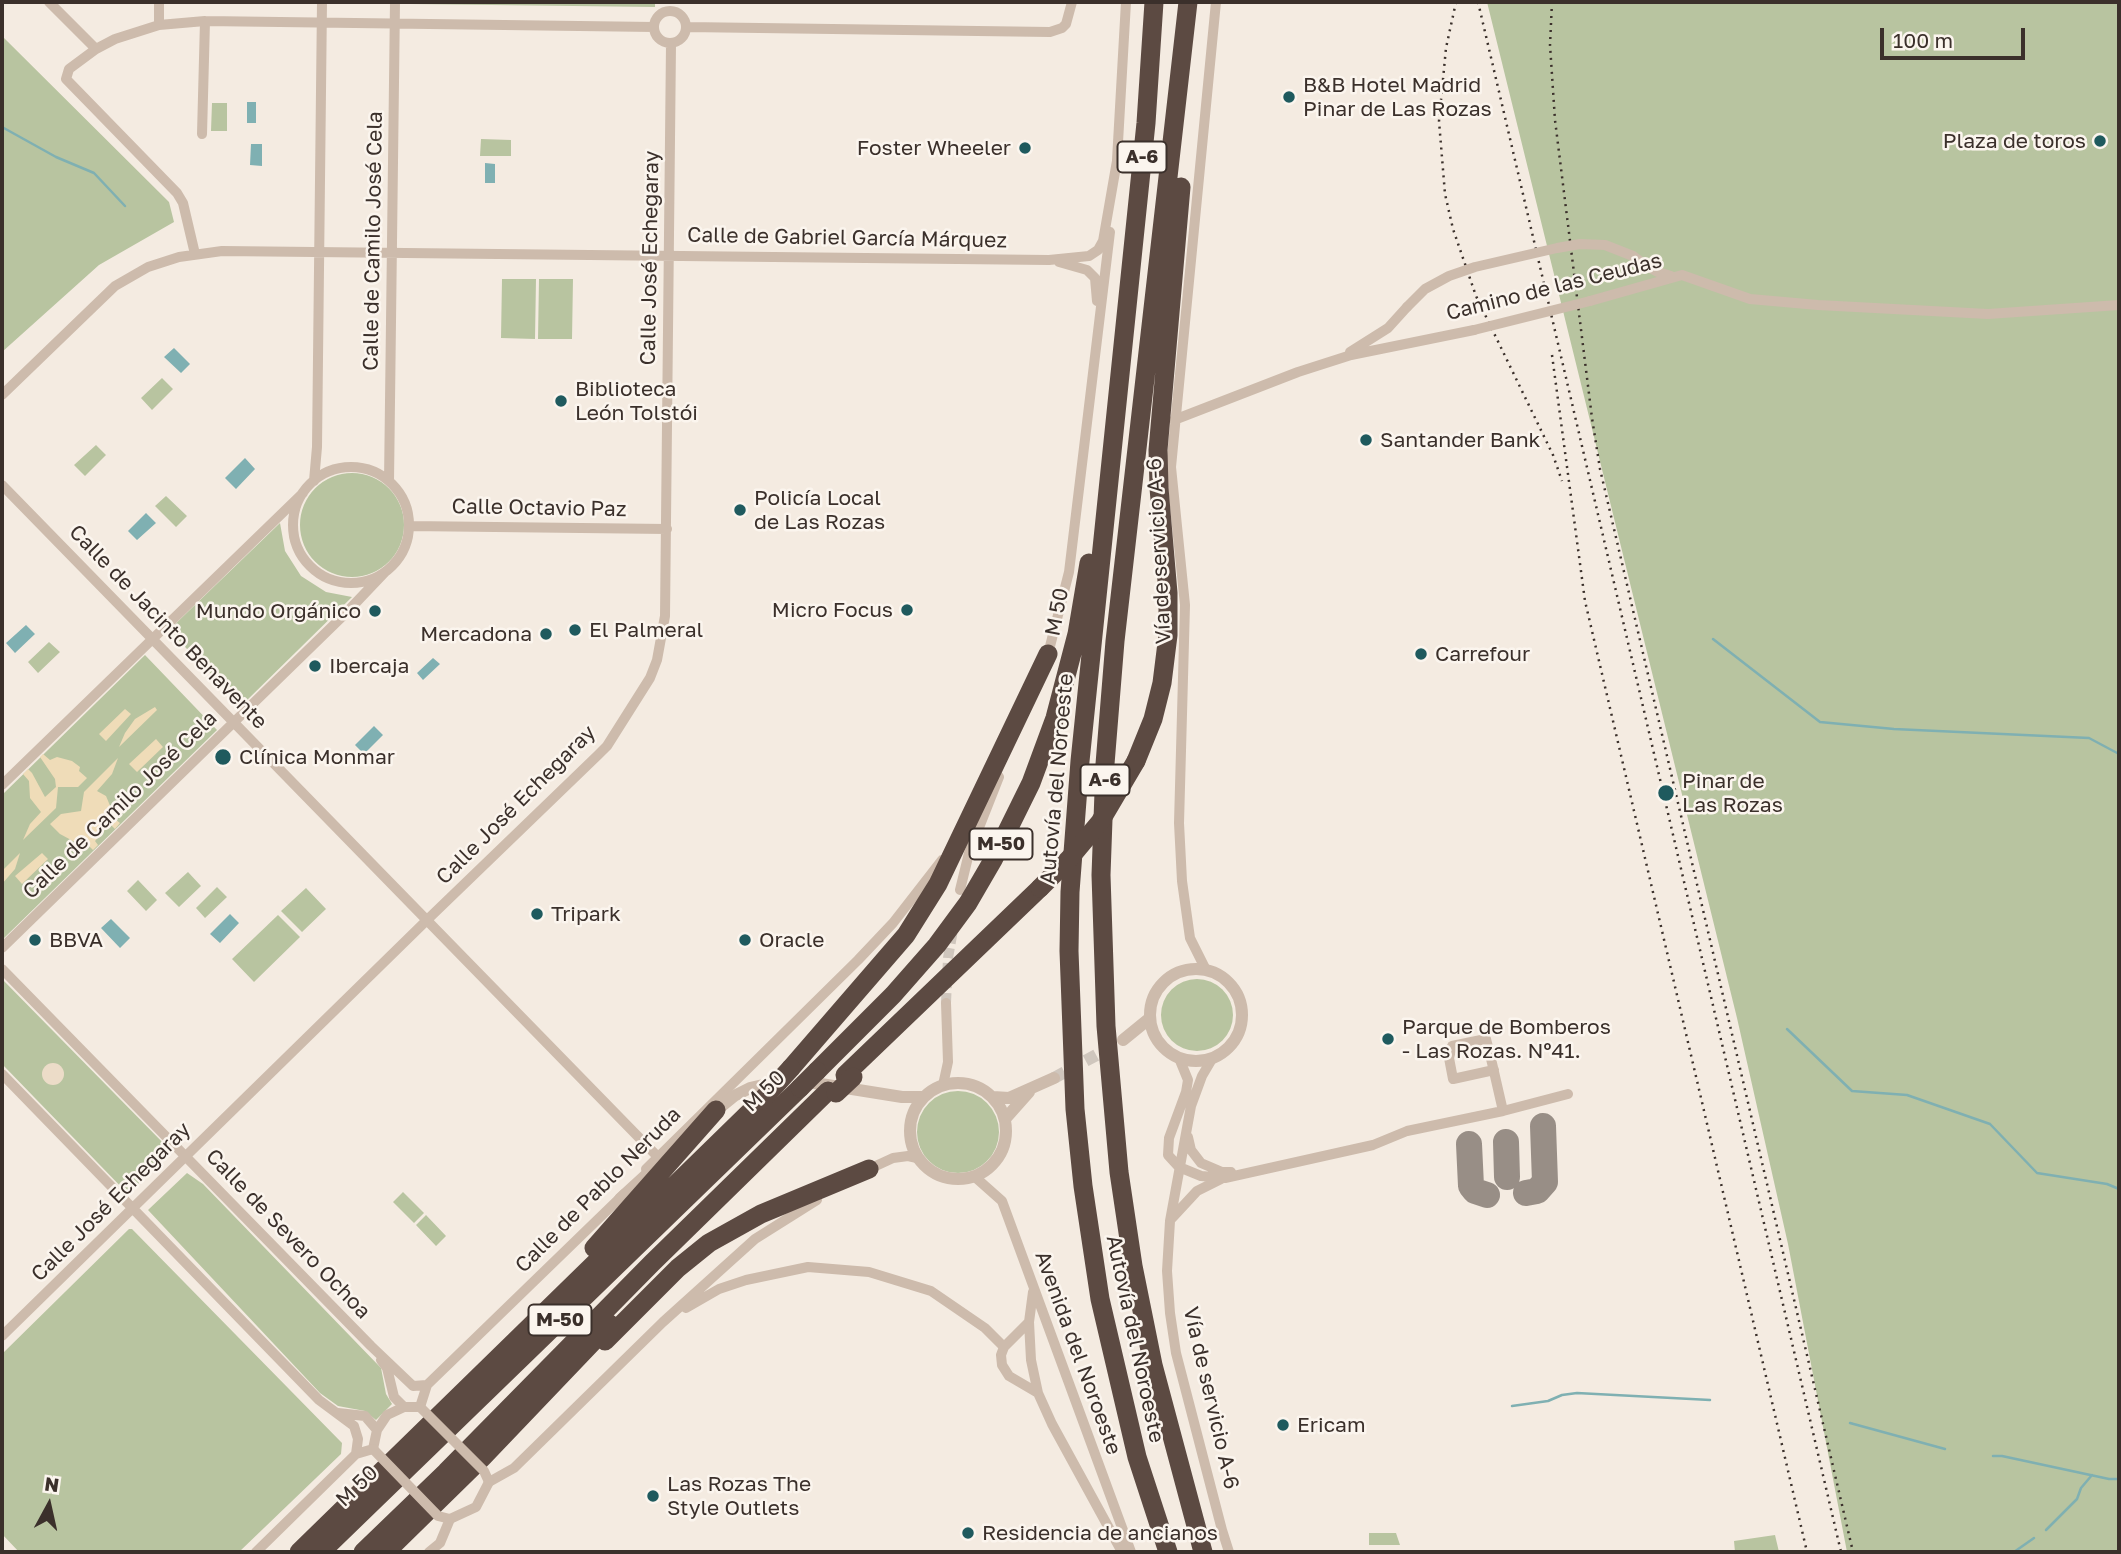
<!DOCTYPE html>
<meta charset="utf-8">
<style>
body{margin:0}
#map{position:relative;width:2121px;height:1554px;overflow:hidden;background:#f4ebe1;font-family:"Golos Text",sans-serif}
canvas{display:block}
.frame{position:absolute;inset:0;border:4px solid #3b302b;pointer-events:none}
.north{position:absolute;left:14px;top:1470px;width:70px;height:70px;-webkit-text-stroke:5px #fbf5ee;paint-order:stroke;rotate:8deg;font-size:19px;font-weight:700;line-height:28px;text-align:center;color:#3b302b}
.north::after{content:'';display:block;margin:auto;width:24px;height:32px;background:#3b302b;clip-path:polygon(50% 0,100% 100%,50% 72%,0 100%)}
.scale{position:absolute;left:1880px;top:28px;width:145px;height:32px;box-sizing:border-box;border:4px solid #3b302b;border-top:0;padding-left:9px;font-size:21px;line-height:24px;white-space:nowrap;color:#3b302b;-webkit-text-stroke:5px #fbf5ee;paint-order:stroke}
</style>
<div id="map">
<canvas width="2121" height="1554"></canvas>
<div class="frame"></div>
<div class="north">N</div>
<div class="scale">100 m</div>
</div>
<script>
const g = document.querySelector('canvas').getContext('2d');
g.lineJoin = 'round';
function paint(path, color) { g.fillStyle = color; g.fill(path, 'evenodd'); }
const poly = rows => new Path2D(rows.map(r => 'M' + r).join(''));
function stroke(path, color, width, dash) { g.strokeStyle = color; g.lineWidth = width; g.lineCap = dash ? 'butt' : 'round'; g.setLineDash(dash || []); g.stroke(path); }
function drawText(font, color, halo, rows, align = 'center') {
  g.font = font + ' "Golos Text",sans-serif'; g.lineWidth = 5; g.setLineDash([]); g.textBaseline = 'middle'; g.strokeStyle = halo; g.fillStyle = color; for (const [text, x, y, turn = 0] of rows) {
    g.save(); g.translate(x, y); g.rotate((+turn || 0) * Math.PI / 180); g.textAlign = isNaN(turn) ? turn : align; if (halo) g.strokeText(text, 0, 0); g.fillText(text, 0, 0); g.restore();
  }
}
const green = poly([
 [410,2,655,2,655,7,410,4],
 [1487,2,2119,2,2119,1552,1847,1552,1788,1244,1737,1018],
 [2,36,169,202,174,222,99,265,2,352],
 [212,103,227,103,227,131,211,131],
 [481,139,511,140,511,156,480,156],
 [502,279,536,279,535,339,501,338],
 [539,279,573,279,572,339,538,339],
 [162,378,173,389,152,410,141,398],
 [96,445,106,455,85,476,74,465],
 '300 525a52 52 0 1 1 104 0a52 52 0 1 1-104 0Z',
 [166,496,187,516,176,527,155,506],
 [280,523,285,551,301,576,326,592,352,597,241,706,169,630],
 [49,642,60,652,38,673,28,662],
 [145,655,217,730,2,940,2,795],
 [188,872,201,886,179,907,165,893],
 [138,880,157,900,146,911,127,891],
 [217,887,227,897,205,918,196,908],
 [306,888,326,909,302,932,281,911],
 [278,915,300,937,254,982,232,959],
 '1161 1015a36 36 0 1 1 72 0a36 36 0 1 1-72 0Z',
 [2,979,171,1151,128,1194,2,1064],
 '917 1132a41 41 0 1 1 82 0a41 41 0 1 1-82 0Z',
 [187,1173,203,1184,381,1368,386,1394,392,1404,376,1420,365,1411,338,1406,320,1393,148,1210],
 [403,1192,424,1213,414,1223,393,1202],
 [426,1215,446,1236,436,1246,416,1225],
 [129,1229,132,1229,342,1443,341,1454,239,1552,19,1552,2,1534,2,1354],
 [1369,1533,1396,1533,1400,1545,1369,1545],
 [1775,1535,1779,1552,1735,1552,1734,1541]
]);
const sand = poly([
 [155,707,157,710,119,747,125,733,135,719],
 [125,709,131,714,106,741,99,734],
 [156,739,163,747,137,772,129,764],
 [43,754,50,760,57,757,72,761,80,767,79,771,87,778,78,787,58,787,56,808,23,840,30,824,41,812,30,798,29,781,23,774,28,769,32,773,45,797,56,787,55,779,40,757],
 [118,758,112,774,97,791,106,796,111,808,111,816,120,823,115,829,110,824,95,841,98,845,93,850,85,842,73,841,60,834,50,824,61,814,81,811,84,792],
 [20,853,15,869,2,884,2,871],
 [42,853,48,859,22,884,15,876]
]);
const plaza = poly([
 '42 1074a11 11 0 1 1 22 0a11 11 0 1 1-22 0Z'
]);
const water = poly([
 [247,102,256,102,256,123,247,123],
 [251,144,262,144,262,166,250,165],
 [485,163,495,164,495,183,485,183],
 [174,348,190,364,181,373,164,357],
 [245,458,255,469,236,489,225,478],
 [146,513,156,523,137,540,128,531],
 [26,625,35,634,15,653,6,643],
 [433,658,440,664,423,680,417,673],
 [374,726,383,735,364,754,355,745],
 [230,914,239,923,220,943,210,934],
 [111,919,130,938,120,948,101,928]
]);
const stream = poly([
 [2,127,56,157,94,173,125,206],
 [1713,639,1820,722,1894,729,2089,738,2119,754],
 [1787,1029,1852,1091,1907,1095,1990,1124,2037,1173,2107,1184,2119,1189],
 [1512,1406,1548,1401,1562,1395,1577,1393,1710,1400],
 [1850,1423,1945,1449],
 [1993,1456,2002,1456,2109,1479,2119,1479],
 [2046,1530,2077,1499,2081,1488,2092,1475],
 [2014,1552,2034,1538]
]);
const taxiway = poly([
 [1506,1142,1507,1177],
 [1469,1144,1471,1186,1475,1191,1487,1195],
 [1526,1193,1537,1191,1545,1182,1543,1126]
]);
const minorTunnel = poly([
 [946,1003,948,958,953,930]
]);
const tertiaryTunnel = poly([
 [1054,1078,1113,1046]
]);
const minor = poly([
 [49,2,96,49],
 [159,2,159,25,115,39,96,49,69,69,66,79,177,193,183,203,195,254],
 '654 27a16 16 0 1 1 32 0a16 16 0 1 1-32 0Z',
 [159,25,205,21,654,27],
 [687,27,1050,32,1062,28,1066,24,1072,2],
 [202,134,205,21],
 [1117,160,1126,2],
 [1059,262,1087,270,1095,278,1097,301],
 [1645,265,1658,272,1671,276],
 [1590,301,1682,275,1750,299,1818,305,1988,314,2119,305],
 [1350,352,1388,328,1407,307],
 [2,395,115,286,148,267,179,257,222,251,1049,260,1089,256,1098,250,1103,241,1118,155],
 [1174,420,1298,372,1351,355,1474,330],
 '293 525a58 58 0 1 1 116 0a58 58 0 1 1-116 0Z',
 [314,481,317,447,322,2],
 [389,481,395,2],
 [2,485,657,1156],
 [409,526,667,529],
 [1047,658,1069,572,1110,232],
 [2,785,303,493],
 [960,890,969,853,999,777],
 [2,948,347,612,385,572],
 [2,969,371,1346,413,1386,427,1385],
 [1206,970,1190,938,1182,881,1179,823,1185,605,1171,467,1216,2],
 [1179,1058,1188,1080,1186,1092,1169,1138,1168,1155,1179,1167,1201,1176,1225,1178,1373,1145,1407,1131,1503,1111,1492,1063,1486,1039,1452,1046,1449,1058,1453,1079,1494,1070],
 [1212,1059,1202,1076,1191,1106,1170,1221,1167,1271,1170,1313,1176,1353,1222,1530,1229,1552],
 [2,1074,319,1400,354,1426,358,1439,356,1454],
 [943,1085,948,1062,946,1003],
 [1503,1111,1568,1094],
 [1188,1137,1191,1150,1201,1163,1222,1172,1231,1172],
 [646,1169,858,960,893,923,942,860],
 [867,1170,893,1158,908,1156,917,1158],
 [975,1177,1002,1201,1131,1552],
 [1172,1218,1197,1191,1221,1179],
 [686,1308,719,1289,746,1280,808,1267,869,1272,931,1291,985,1328,1004,1347,1001,1355,1002,1365,1009,1376,1038,1393],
 [1029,1322,1031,1360,1038,1393,1052,1424,1122,1552],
 [2,1336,427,920,598,755,607,746,650,678,657,660,665,616,671,44],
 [1004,1347,1029,1322,1033,1292],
 [381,1360,387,1368,394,1397,404,1407],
 [338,1413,365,1416,377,1430],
 [256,1552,356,1454,373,1449,377,1430,387,1415,404,1407,420,1407,427,1385,624,1194],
 [429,1552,440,1543,450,1519,476,1507,489,1482,514,1468,663,1322,755,1239,817,1200]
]);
const tertiary = poly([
 '1150 1015a46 46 0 1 1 92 0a46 46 0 1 1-92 0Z',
 [1123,1040,1150,1018],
 [802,1081,902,1097,923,1097],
 '910 1131a48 48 0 1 1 96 0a48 48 0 1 1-96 0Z',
 [993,1097,1009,1098,1054,1078],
 [713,1113,734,1096,750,1088,780,1081],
 [1005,1119,1029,1092],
 [620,1199,656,1166]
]);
const motorway = poly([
 [1154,2,1146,123,1080,761,1070,892,1069,951,1075,1109,1083,1186,1100,1299,1137,1457,1168,1552],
 [1188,2,1115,641,1105,764,1101,875,1106,1026,1119,1172,1133,1266,1153,1365,1203,1552],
 [1136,761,1153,719,1162,683,1168,635,1168,593,1159,488,1158,450,1181,187],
 [791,1068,906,935,938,884,1048,654],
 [817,1071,893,995,937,945,968,903,993,860,1031,783,1055,718,1077,634,1089,563],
 [845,1075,1040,888],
 [594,1248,716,1110],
 [605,1341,678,1268,709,1243,761,1214,869,1169],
 [299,1552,762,1100],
 [321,1552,800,1088],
 [363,1552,446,1472,652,1263,828,1091],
 [386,1552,483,1457,610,1324]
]);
const rail = poly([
 [1456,2,1446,48,1439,121,1445,194,1453,229,1476,296,1553,455,1562,481],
 [1478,2,1841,1552],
 [1552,2,1550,45,1555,120,1592,418,1600,469,1853,1552],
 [1552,355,1585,601,1807,1552]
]);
const minorBridge = poly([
 [1407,307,1425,289,1449,276,1475,267,1557,248,1580,244,1605,245,1633,256,1645,265],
 [1474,330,1590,301],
 [420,1407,484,1471,489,1482],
 [373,1449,438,1516,450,1519]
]);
const motorwayBridge = poly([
 [1040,888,1069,859,1100,822,1136,761],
 [800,1088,817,1071],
 [836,1093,853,1077],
 [762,1100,791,1068]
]);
const markers = [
 [1289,97,7,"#1f5a5e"],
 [2100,141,7,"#1f5a5e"],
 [1025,148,7,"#1f5a5e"],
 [561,401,7,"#1f5a5e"],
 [1366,440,7,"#1f5a5e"],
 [740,510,7,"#1f5a5e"],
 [907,610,7,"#1f5a5e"],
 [375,611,7,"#1f5a5e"],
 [575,630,7,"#1f5a5e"],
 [546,634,7,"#1f5a5e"],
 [1421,654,7,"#1f5a5e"],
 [315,666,7,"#1f5a5e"],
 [223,757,9,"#1f5a5e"],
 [1666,793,9,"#1f5a5e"],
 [537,914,7,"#1f5a5e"],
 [35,940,7,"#1f5a5e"],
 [745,940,7,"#1f5a5e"],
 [1388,1039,7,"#1f5a5e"],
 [1283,1425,7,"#1f5a5e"],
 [653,1496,7,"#1f5a5e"],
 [968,1533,7,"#1f5a5e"]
];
const shields = [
 [1142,157,49],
 [1105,780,49],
 [1001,844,63],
 [560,1320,63]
];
const shieldNames = [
 ["A-6",1142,157],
 ["A-6",1105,780],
 ["M-50",1001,844],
 ["M-50",560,1320]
];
const poiNames = [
 ["B&B Hotel Madrid",1303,85],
 ["Pinar de Las Rozas",1303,109],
 ["Plaza de toros",2086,141,"right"],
 ["Foster Wheeler",1011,148,"right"],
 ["Biblioteca",575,389],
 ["León Tolstói",575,413],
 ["Santander Bank",1380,440],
 ["Policía Local",754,498],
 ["de Las Rozas",754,522],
 ["Micro Focus",893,610,"right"],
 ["Mundo Orgánico",361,611,"right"],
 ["El Palmeral",589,630],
 ["Mercadona",532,634,"right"],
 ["Carrefour",1435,654],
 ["Ibercaja",329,666],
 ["Clínica Monmar",239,757],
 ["Pinar de",1682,781],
 ["Las Rozas",1682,805],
 ["Tripark",551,914],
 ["BBVA",49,940],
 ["Oracle",759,940],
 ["Parque de Bomberos",1402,1027],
 ["- Las Rozas. Nº41.",1402,1051],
 ["Ericam",1297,1425],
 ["Las Rozas The",667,1484],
 ["Style Outlets",667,1508],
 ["Residencia de ancianos",982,1533]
];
const streetNames = [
 ["Calle de Gabriel García Márquez",847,238,1],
 ["Calle de Camilo José Cela",373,241,-89],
 ["Calle José Echegaray",650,258,-89],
 ["Camino de las Ceudas",1554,287,-14],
 ["Calle Octavio Paz",539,508,1],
 ["Vía de servicio A-6",1159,551,-93],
 ["M 50",1057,612,-79],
 ["Calle de Jacinto Benavente",168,627,46],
 ["Autovía del Noroeste",1057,779,-85],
 ["Calle de Camilo José Cela",120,805,-44],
 ["Calle José Echegaray",516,805,-45],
 ["M 50",764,1091,-44],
 ["Calle de Pablo Neruda",598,1190,-45],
 ["Calle José Echegaray",111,1202,-45],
 ["Calle de Severo Ochoa",288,1234,46],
 ["Autovía del Noroeste",1135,1339,78],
 ["Avenida del Noroeste",1078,1353,70],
 ["Vía de servicio A-6",1211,1398,77],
 ["M 50",357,1486,-44]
];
paint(green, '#b8c4a0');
paint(sand, '#efdcb8');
paint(plaza, '#ecdcc8');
paint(water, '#7fb0b2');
stroke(stream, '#7fb0b2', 2.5);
stroke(taxiway, '#988e86', 26);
stroke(minorTunnel, '#cfc6bd', 10, [10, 5]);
stroke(tertiaryTunnel, '#cfc6bd', 12, [12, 6]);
stroke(minor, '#cdbbac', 10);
stroke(tertiary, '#cdbbac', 12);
stroke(motorway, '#5c4a42', 19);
stroke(rail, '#3b302b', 2.5, [2, 5]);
stroke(minorBridge, '#cdbbac', 10);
stroke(motorwayBridge, '#5c4a42', 19);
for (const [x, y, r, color] of markers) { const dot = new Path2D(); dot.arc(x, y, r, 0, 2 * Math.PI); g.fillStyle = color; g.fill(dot); stroke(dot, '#fbf5ee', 2.5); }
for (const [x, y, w] of shields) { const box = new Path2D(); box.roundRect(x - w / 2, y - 15.5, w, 31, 5); g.fillStyle = '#fbf5ee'; g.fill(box); stroke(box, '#3b302b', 2); }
drawText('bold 19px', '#3b302b', null, shieldNames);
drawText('21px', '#3b302b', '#fbf5ee', poiNames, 'left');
drawText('21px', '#3b302b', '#fbf5ee', streetNames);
</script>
